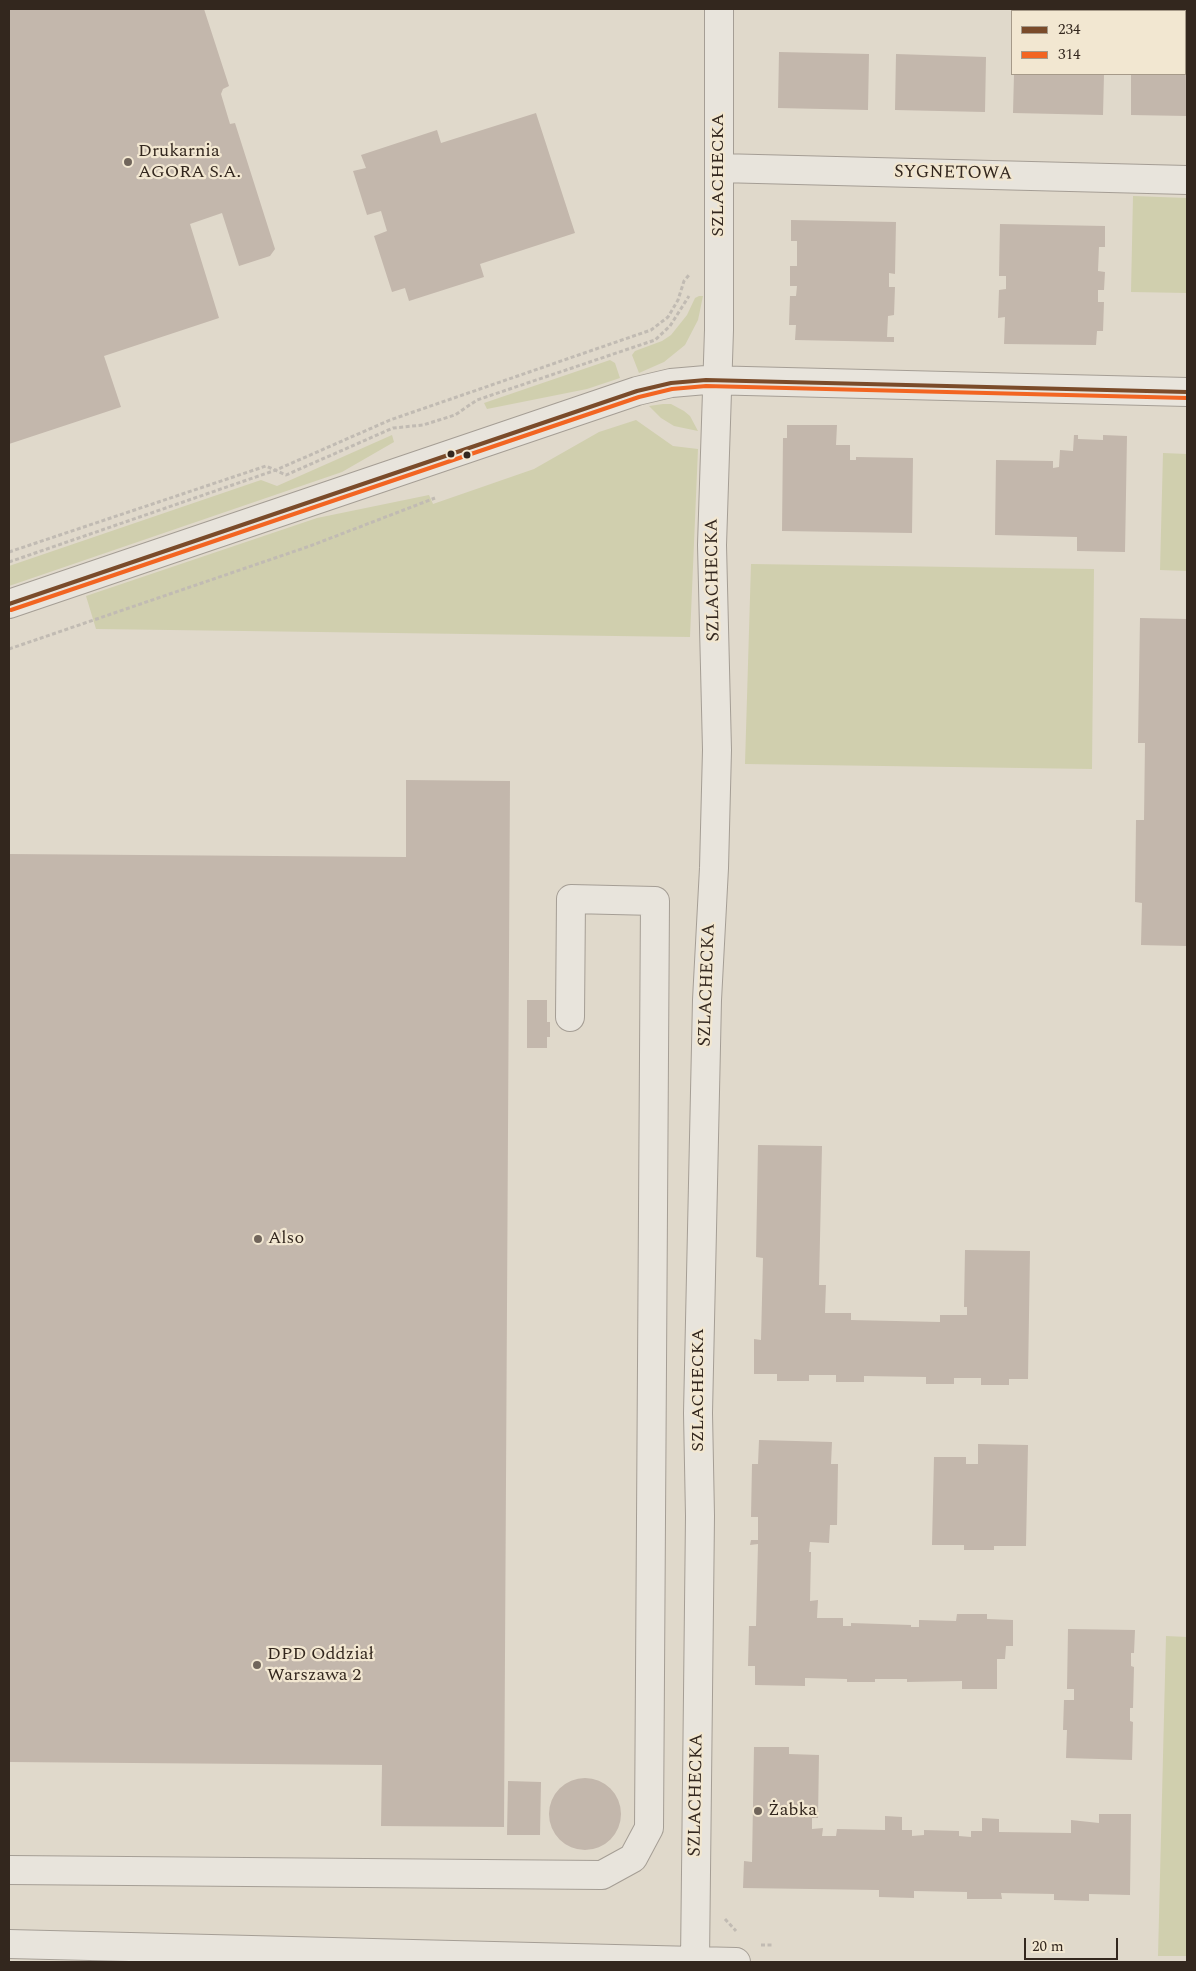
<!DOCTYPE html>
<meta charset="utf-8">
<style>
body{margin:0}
#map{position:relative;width:1196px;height:1971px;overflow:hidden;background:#e0d9cb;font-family:Spectral,serif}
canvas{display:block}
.frame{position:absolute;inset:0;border:10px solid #33271e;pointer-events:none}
.legend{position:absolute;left:1011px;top:10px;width:175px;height:65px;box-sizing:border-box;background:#f2e7d1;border:1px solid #a69a89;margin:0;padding:6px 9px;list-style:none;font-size:15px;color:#33271e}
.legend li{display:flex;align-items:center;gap:10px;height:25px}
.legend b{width:25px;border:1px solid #a69a89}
.scale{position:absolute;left:1024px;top:1938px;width:94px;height:22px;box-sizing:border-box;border:2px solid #33271e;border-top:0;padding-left:6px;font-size:15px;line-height:18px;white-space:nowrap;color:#33271e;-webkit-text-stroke:4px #f2e7d1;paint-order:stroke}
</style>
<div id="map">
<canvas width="1196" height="1971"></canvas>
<div class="frame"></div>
<ul class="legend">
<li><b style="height:6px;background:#7a4b2a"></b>234</li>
<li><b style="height:6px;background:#f26522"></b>314</li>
</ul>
<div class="scale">20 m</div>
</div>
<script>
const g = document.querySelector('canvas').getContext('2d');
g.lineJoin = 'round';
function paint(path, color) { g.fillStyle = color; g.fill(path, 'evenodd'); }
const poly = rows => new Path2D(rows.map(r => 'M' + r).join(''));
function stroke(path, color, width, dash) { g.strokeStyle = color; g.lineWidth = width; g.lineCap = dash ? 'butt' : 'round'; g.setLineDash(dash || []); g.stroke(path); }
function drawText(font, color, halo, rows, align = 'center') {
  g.font = font + ' Spectral,serif'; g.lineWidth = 4.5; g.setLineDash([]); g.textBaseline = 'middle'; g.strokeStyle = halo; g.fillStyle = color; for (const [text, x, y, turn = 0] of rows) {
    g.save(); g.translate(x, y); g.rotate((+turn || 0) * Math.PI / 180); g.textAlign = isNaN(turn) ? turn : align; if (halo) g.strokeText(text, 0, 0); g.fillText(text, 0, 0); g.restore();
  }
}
const green = poly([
 [1133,196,1187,198,1187,293,1131,292],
 [699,296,703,296,698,320,685,345,664,362,639,373,632,355,635,351,662,341,671,335,687,315,695,298],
 [610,360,615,363,620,378,587,389,487,409,484,403],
 [663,404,671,404,684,411,690,416,698,431,674,426,661,418,649,406],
 [636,420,673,446,698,449,690,637,96,629,86,596,317,518,429,495,433,504,534,469,599,432],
 [392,435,394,442,342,472,9,586,9,566,261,480,277,486],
 [1163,453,1187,454,1187,571,1160,570],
 [751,564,1094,569,1092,769,745,764],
 [1166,1636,1187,1637,1187,1956,1158,1956]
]);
const building = poly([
 [9,9,204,9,229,86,223,89,221,94,230,124,235,123,275,249,270,256,239,266,222,213,190,224,219,318,104,356,121,407,9,444],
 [779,52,869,54,868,110,778,108],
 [896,54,986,57,985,112,895,110],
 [1185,61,1187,61,1187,116,1131,115,1131,74,1185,74],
 [1014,74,1104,74,1103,115,1013,113],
 [536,113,575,233,480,264,484,277,409,301,405,288,392,292,374,236,387,231,381,211,367,215,354,174,353,171,366,168,361,155,437,130,441,143],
 [791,220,896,222,895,274,889,273,889,287,895,287,894,315,888,316,887,337,894,337,894,342,795,340,796,325,789,325,790,296,796,296,797,286,790,286,790,266,797,266,797,241,791,241],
 [1000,224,1105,226,1105,247,1099,247,1098,271,1105,272,1104,290,1098,290,1098,302,1104,302,1103,331,1097,331,1096,345,1004,344,1005,317,998,318,999,290,1006,289,1006,276,999,276],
 [787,425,837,425,836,445,850,445,850,460,856,460,856,457,913,458,912,533,782,531,783,438,787,438],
 [1074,435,1078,435,1078,439,1103,440,1103,435,1127,436,1125,552,1077,551,1077,537,995,535,996,460,1053,461,1053,468,1059,467,1060,450,1073,451],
 [1140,618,1187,619,1187,946,1141,945,1142,903,1135,902,1136,820,1144,820,1145,743,1138,743],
 [406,780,510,781,504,1827,381,1826,382,1765,9,1762,9,854,406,857],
 [527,1000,547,1000,547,1022,550,1022,550,1037,547,1037,547,1048,527,1048],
 [758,1145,822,1146,819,1285,826,1285,825,1313,851,1313,851,1320,940,1322,940,1315,967,1315,967,1307,964,1307,965,1250,1030,1251,1028,1379,1009,1379,1009,1385,981,1385,981,1378,954,1378,954,1384,926,1384,926,1377,864,1376,864,1382,836,1382,836,1375,809,1375,809,1381,777,1381,777,1374,754,1374,754,1339,761,1340,763,1258,756,1257],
 [759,1440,832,1442,831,1464,838,1464,837,1525,830,1525,829,1543,810,1542,809,1552,811,1552,810,1601,818,1600,817,1618,843,1618,843,1626,851,1626,851,1623,911,1625,911,1627,919,1627,919,1620,956,1621,957,1614,987,1614,987,1619,1013,1620,1013,1646,1006,1646,1005,1659,997,1659,997,1689,962,1689,962,1681,907,1682,907,1679,875,1679,875,1682,847,1682,847,1679,805,1678,805,1686,755,1685,755,1666,748,1666,749,1626,756,1626,758,1544,750,1545,751,1540,758,1540,758,1517,751,1517,752,1464,758,1464],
 [978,1444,1028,1445,1026,1546,994,1546,994,1550,964,1550,964,1545,932,1545,934,1457,966,1457,966,1464,978,1464],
 [1068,1629,1135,1630,1134,1653,1131,1653,1131,1666,1134,1667,1133,1708,1130,1708,1130,1721,1133,1722,1132,1760,1066,1758,1067,1730,1063,1730,1064,1700,1074,1700,1074,1689,1067,1689],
 [754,1747,789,1747,789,1754,819,1755,818,1818,812,1818,812,1829,823,1828,822,1836,836,1836,837,1829,885,1830,885,1816,902,1817,902,1830,912,1830,912,1836,924,1835,924,1830,959,1831,959,1836,971,1837,971,1831,982,1831,982,1818,999,1819,999,1832,1071,1833,1071,1820,1099,1823,1099,1814,1131,1814,1130,1895,1089,1894,1089,1901,1054,1900,1054,1894,1001,1893,1002,1899,967,1899,967,1892,914,1891,914,1898,879,1897,879,1890,743,1888,744,1861,752,1862],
 '549 1814a36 36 0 1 1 72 0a36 36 0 1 1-72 0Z',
 [508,1781,541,1782,540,1835,507,1835]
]);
const path = poly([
 [9,552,266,466,286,475,393,428,423,425,455,415,477,400,655,340,670,326,689,296],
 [9,562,276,470,390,420,651,330,668,317,678,300,684,281,689,275],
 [9,649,310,546,435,498],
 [725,1919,736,1931],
 [761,1945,773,1945]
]);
const minor = poly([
 [719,168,1187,180],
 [9,604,637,391,671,383,706,380,1187,392],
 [9,1870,602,1875,633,1858,649,1828,655,901,571,899,570,1017],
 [9,1944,736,1962],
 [695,1961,700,1516,698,1413,707,1000,714,868,717,750,712,545,719,330,719,9]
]);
const bus1 = poly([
 [9,604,637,391,671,383,706,380,1187,392]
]);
const bus2 = poly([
 [11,610,639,397,672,389,706,386,1187,398]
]);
const markers = [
 [128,162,5,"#70655b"],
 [451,454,4.5,"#33271e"],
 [467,455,4.5,"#33271e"],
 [258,1239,5,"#70655b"],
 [257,1665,5,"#70655b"],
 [758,1811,5,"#70655b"]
];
const poiNames = [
 ["Drukarnia",138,152],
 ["AGORA S.A.",138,173],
 ["Also",268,1239],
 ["DPD Oddział",267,1655],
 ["Warszawa 2",267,1676],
 ["Żabka",768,1811]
];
const streetNames = [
 ["SYGNETOWA",953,174,1],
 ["SZLACHECKA",719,175,-90],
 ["SZLACHECKA",714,580,-91],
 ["SZLACHECKA",708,985,-88],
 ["SZLACHECKA",699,1390,-90],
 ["SZLACHECKA",697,1795,-89]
];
paint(green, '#d0cfae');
paint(building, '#c3b7ac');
stroke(minor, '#a59e95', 30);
stroke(path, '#c1bbb3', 3, [4, 2.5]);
stroke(minor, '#e8e4dc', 28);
stroke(bus1, '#7a4b2a', 4);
stroke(bus2, '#f26522', 4);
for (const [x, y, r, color] of markers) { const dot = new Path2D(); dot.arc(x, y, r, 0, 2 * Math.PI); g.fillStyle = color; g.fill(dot); stroke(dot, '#f2e7d1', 2); }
drawText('18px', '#33271e', '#f2e7d1', poiNames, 'left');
drawText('18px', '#33271e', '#f2e7d1', streetNames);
</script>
